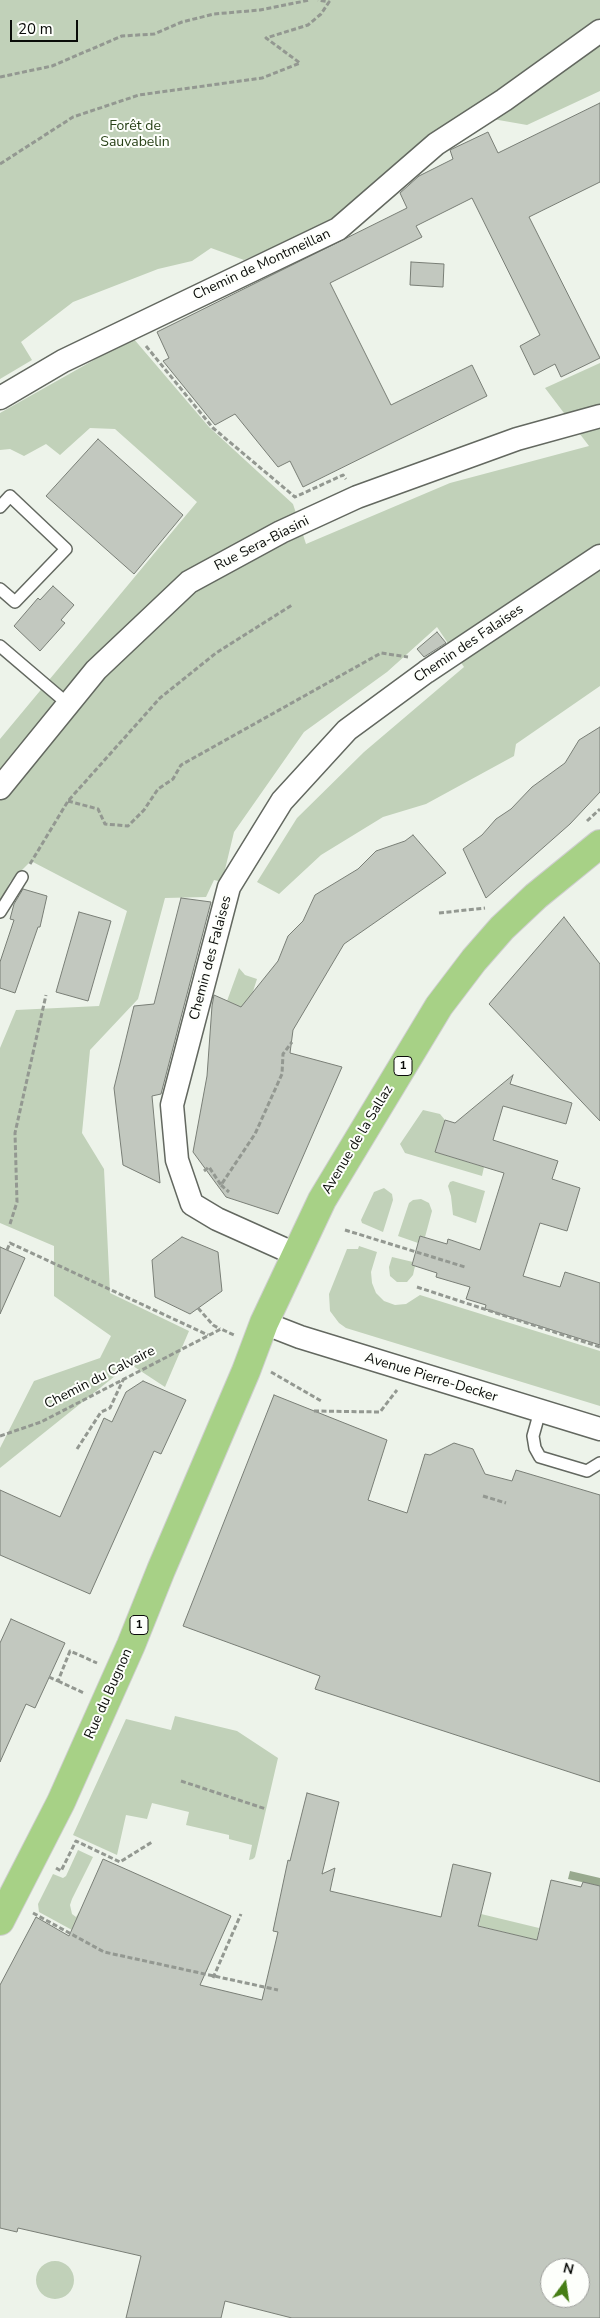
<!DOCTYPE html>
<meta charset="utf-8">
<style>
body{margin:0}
#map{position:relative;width:600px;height:2318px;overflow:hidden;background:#edf3ea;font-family:"Nunito Sans",sans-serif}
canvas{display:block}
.north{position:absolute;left:540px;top:2258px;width:50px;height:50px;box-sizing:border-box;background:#fdfffb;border:1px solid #9c9e9a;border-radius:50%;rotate:14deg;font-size:14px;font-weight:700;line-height:20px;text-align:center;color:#0a0c09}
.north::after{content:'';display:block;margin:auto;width:18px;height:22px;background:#467e15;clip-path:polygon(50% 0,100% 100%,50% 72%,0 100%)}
.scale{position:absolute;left:10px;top:20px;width:68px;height:22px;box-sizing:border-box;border:2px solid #0a0c09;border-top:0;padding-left:6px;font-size:15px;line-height:18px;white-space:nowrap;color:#0a0c09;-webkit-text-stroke:4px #fdfffb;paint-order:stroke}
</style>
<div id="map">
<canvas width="600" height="2318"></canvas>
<div class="north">N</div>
<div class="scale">20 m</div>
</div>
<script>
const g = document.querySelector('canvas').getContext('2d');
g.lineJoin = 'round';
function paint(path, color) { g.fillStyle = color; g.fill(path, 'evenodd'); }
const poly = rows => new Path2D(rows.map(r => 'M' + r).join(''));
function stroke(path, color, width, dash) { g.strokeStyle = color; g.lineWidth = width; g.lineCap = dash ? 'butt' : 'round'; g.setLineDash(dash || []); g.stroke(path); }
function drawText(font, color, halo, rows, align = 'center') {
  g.font = font + ' "Nunito Sans",sans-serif'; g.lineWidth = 4; g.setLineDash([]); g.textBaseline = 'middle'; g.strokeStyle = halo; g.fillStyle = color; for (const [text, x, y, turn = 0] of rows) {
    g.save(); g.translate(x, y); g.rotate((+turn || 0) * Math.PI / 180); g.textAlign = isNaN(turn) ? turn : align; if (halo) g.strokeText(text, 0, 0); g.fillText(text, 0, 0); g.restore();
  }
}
const green = poly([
 [0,0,600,0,600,91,527,125,487,118,342,218,244,260,211,248,192,261,158,269,73,302,21,342,32,360,0,379],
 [133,338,209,427,293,504,306,544,450,483,589,446,545,388,600,363,600,686,516,744,514,756,426,804,383,817,321,855,279,894,257,882,297,818,364,752,464,667,437,627,387,672,304,732,234,832,222,882,214,880,206,897,165,898,138,999,90,1050,82,1133,104,1169,110,1293,189,1331,165,1387,130,1364,0,1468,0,1448,34,1381,100,1358,111,1336,54,1296,54,1246,0,1223,0,1048,16,1010,99,1006,127,911,31,861,10,882,0,903,0,739,197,502,115,429,90,428,60,455,46,444,24,456,10,449,0,450,0,413],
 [239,968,245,975,257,979,247,1010,227,1001],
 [423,1110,440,1114,445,1120,435,1152,484,1167,482,1176,405,1153,400,1144],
 [453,1181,485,1191,476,1223,453,1215,451,1196,448,1186,450,1182],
 [384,1188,392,1194,393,1200,383,1232,362,1223,361,1220,374,1192],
 [421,1199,429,1203,432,1211,425,1237,421,1236,418,1243,398,1236,409,1203,413,1200],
 [359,1246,377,1252,371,1272,372,1283,376,1293,384,1301,395,1305,406,1304,420,1295,600,1351,600,1406,346,1328,339,1323,330,1311,329,1294,347,1249,358,1249],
 [392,1257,413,1262,412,1265,415,1266,413,1275,407,1282,397,1282,390,1276,389,1267],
 [175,1716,237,1731,278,1758,255,1857,253,1859,249,1860,252,1845,229,1839,229,1835,186,1825,189,1812,152,1803,147,1819,126,1815,117,1855,73,1835,126,1719,171,1730],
 [78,1850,93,1857,72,1899,70,1905,72,1914,76,1917,79,1912,208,1969,206,1972,105,1948,39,1912,38,1904,53,1874,63,1878,66,1876],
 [481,1914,539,1928,537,1940,479,1926],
 '36 2280a19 19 0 1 1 38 0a19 19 0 1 1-38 0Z'
]);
const water = poly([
 [570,1871,600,1878,600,1886,568,1879]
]);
const building = poly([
 [600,103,600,182,529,217,600,358,561,377,555,364,534,375,520,346,540,335,472,198,416,226,422,237,330,283,391,405,472,365,487,396,303,487,290,461,278,467,235,414,215,425,163,361,169,358,157,332,407,208,400,193,419,176,453,159,450,150,488,132,498,153,600,103],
 [411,262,444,264,443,287,410,285,411,262],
 [98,439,183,515,134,574,46,496,98,439],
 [53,586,74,605,61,620,65,623,40,651,14,626,38,598,40,600,53,586],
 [437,632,446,643,424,657,417,649,437,632],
 [600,727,600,792,570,824,486,898,463,849,482,835,496,819,511,809,532,787,565,763,579,740,600,727],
 [413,835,446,873,344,944,293,1030,290,1053,342,1067,278,1214,226,1197,193,1152,207,1076,212,1006,214,995,241,1007,278,961,288,936,303,921,315,895,358,869,376,851,405,841,413,835],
 [23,889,47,896,40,927,38,927,15,993,0,988,0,962,14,920,10,919,14,904,23,889],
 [181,898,211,902,161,1094,152,1096,160,1183,123,1165,114,1088,134,1006,154,1004,181,898],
 [79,912,111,921,88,1001,56,992,79,912],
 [564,917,600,964,600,1121,489,1004,564,917],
 [513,1075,510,1084,572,1103,566,1124,503,1106,493,1140,558,1161,552,1179,580,1188,567,1231,540,1223,523,1276,560,1287,565,1272,600,1283,600,1345,485,1309,486,1305,466,1299,470,1287,436,1277,437,1273,412,1265,420,1236,447,1244,448,1239,480,1250,504,1173,435,1152,445,1120,455,1123,513,1075],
 [182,1237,218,1252,222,1291,190,1314,155,1297,152,1260,182,1237],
 [0,1247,25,1258,0,1314,0,1247],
 [143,1381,186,1400,161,1454,154,1451,90,1594,0,1555,0,1490,60,1517,104,1418,112,1422,126,1392,143,1381],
 [274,1395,387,1440,368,1500,407,1513,425,1454,430,1455,454,1443,473,1449,485,1474,512,1481,516,1470,600,1495,600,1782,315,1689,320,1676,183,1626,274,1395],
 [11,1619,65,1643,35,1708,26,1704,0,1762,0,1643,11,1619],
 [307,1793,339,1802,322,1874,335,1868,330,1891,441,1917,453,1864,491,1873,478,1926,537,1940,551,1880,581,1887,583,1882,600,1886,600,2318,292,2318,225,2301,221,2318,126,2318,141,2256,18,2228,17,2232,0,2228,0,1985,36,1917,69,1936,103,1859,231,1916,200,1985,262,2000,278,1932,273,1931,288,1860,290,1861,307,1793],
 [550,2268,580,2268,580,2298,550,2298,550,2268]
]);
const path = poly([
 [0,77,52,66,122,36,154,34,182,22,214,14,260,10,310,0],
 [0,164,73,117,139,95,262,78,300,63,266,38,308,25,321,14,329,2,318,0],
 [146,346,213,428,295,497,343,475,346,479],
 [68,801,98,809,105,824,128,826,144,810,158,789,173,779,181,765,381,653,408,657],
 [587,821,600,809],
 [30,864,68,801,160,698,216,653,292,605],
 [439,913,485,908],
 [204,1171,209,1167,221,1185,255,1134,282,1074,283,1054,292,1042],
 [221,1185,229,1192],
 [10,1224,17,1202,15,1133,46,995],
 [345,1230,465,1267],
 [7,1250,10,1243,208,1335],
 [417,1287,600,1347],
 [198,1308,213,1325,220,1329],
 [271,1372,323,1402],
 [314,1411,380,1412,397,1390],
 [0,1436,41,1422,221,1329,234,1335],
 [77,1449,101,1412,110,1408,123,1380],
 [483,1496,506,1503],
 [49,1677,58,1681,70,1651,97,1663],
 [58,1681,84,1693],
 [181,1781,266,1809],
 [56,1868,61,1871,76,1841,120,1862,152,1842],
 [33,1913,104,1952,278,1990],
 [213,1978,241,1914]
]);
const lane = poly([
 [0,507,10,496,66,549,15,602,0,589],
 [0,646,68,704],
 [0,912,22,877],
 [540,1411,533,1436,535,1448,540,1457,587,1471,600,1463]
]);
const street = poly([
 [0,398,63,361,338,229,436,144,504,100,600,31],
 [0,788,96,670,189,582,281,532,357,497,517,439,600,416],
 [295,1254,217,1219,192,1204,177,1160,172,1105,229,887,282,801,347,730,426,672,600,556],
 [264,1323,300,1337,600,1429]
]);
const primary = poly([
 [0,1921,61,1802,131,1645,161,1570,246,1371,264,1323,322,1200,439,1006,474,960,502,928,536,896,600,844]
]);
const shields = [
 [403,1066,18],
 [139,1625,18]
];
const shieldNames = [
 ["1",403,1066],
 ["1",139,1625]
];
const parkNames = [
 ["Forêt de",135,127],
 ["Sauvabelin",135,143]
];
const streetNames = [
 ["Chemin de Montmeillan",262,265,-25],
 ["Rue Sera-Biasini",262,544,-27],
 ["Chemin des Falaises",469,644,-34],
 ["Chemin des Falaises",211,958,-75],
 ["Avenue de la Sallaz",358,1140,-59],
 ["Chemin du Calvaire",100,1378,-27],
 ["Avenue Pierre-Decker",431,1378,17],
 ["Rue du Bugnon",109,1694,-66]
];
paint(green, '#c1d1b9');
paint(water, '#98a98e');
paint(building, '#c2c8bf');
stroke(building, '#797e76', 1);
stroke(lane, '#636860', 14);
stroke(street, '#636860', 25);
stroke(primary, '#cecece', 30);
stroke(path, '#939891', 3, [5, 2.5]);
stroke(lane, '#fff', 11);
stroke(street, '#fff', 22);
stroke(primary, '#a7d186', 28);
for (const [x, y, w] of shields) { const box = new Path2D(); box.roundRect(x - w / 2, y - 9.5, w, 19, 4); g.fillStyle = '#fdfffb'; g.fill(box); stroke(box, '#0a0c09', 1); }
drawText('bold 12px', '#0a0c09', null, shieldNames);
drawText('14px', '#274016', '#fdfffb', parkNames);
drawText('14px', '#0a0c09', '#fdfffb', streetNames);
</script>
